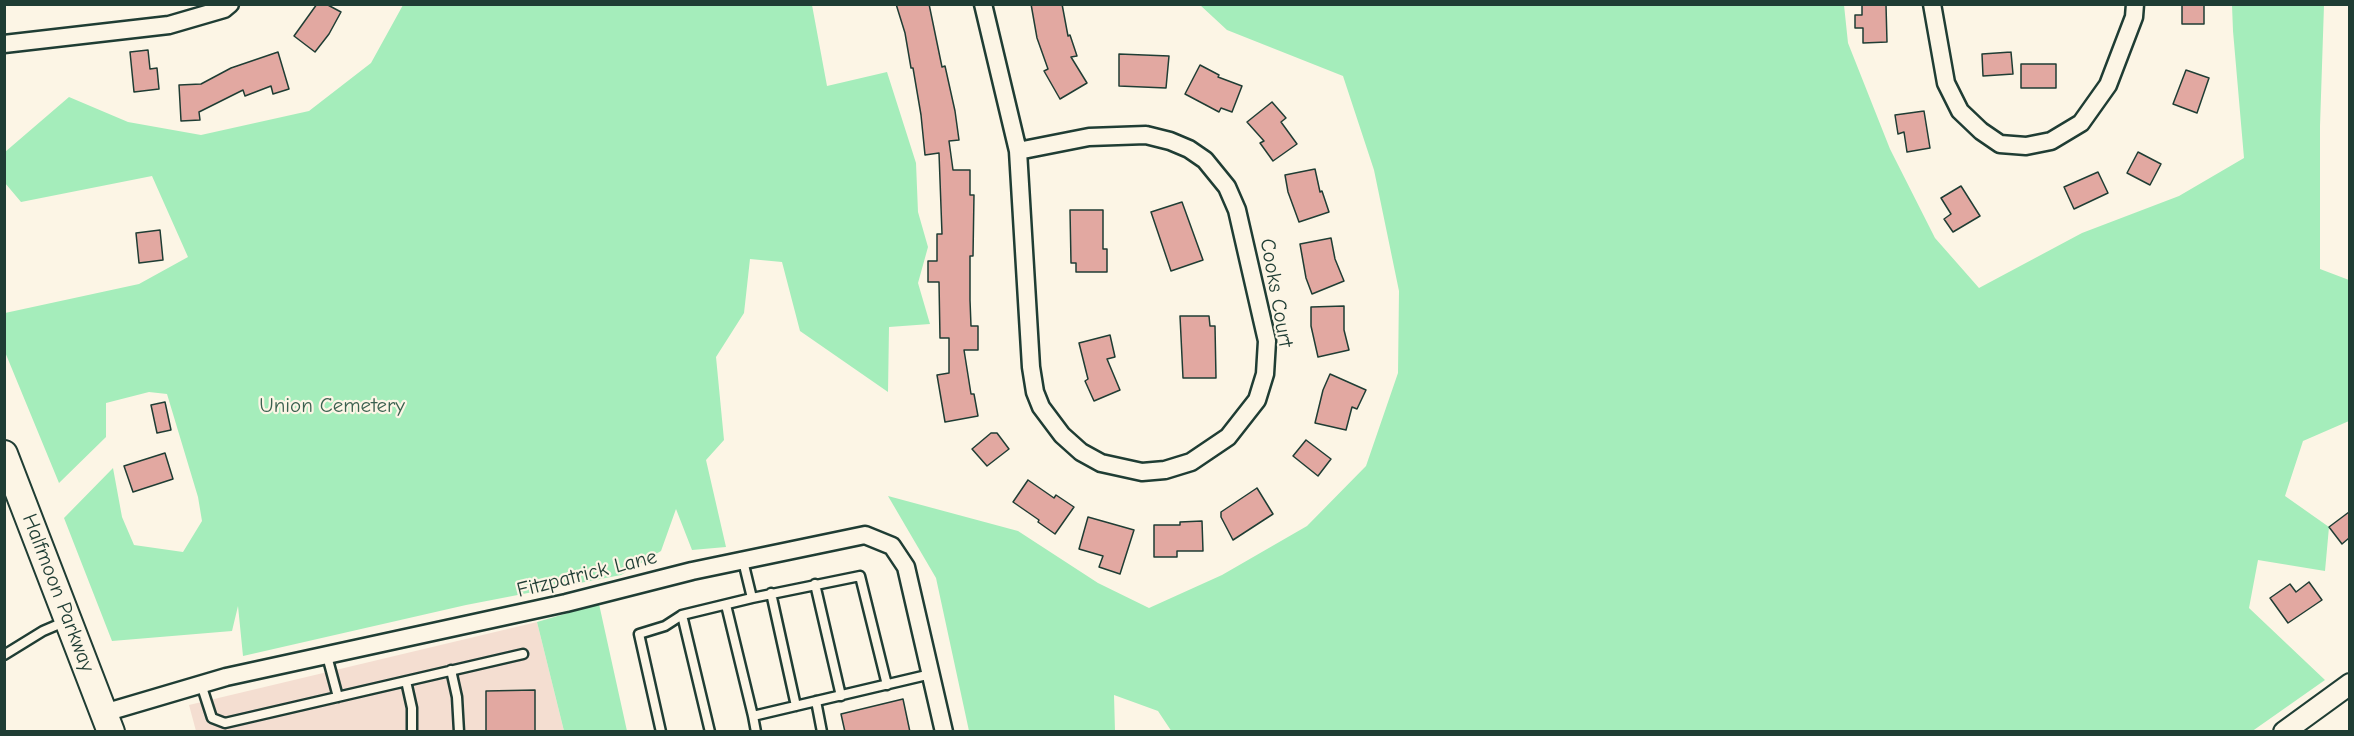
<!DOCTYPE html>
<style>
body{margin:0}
#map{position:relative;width:2354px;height:736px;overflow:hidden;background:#fcf5e5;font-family:"Comic Neue",sans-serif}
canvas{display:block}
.frame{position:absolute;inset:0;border:6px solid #1f3d34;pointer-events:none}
</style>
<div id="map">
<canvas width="2354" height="736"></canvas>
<div class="frame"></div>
</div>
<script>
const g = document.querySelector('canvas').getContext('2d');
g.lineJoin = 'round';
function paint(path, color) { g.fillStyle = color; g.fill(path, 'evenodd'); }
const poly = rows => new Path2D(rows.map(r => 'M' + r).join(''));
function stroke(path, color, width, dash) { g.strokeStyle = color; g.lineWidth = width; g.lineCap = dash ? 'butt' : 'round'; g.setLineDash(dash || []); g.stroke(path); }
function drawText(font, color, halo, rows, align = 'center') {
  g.font = font + ' "Comic Neue",sans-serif'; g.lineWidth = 4.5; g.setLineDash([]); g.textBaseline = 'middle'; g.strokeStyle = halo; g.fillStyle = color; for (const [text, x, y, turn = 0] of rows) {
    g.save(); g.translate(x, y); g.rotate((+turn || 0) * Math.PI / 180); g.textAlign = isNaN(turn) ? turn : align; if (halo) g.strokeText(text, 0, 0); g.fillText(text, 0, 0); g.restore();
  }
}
const built = poly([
 [537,622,564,731,196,731,189,705]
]);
const green = poly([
 [403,5,812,5,827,86,887,72,916,163,918,212,928,247,918,283,930,324,889,327,888,392,800,331,782,262,750,259,744,313,716,357,724,440,706,460,726,547,692,550,676,509,661,551,621,575,466,605,243,656,238,606,232,631,112,641,64,518,113,468,122,517,134,545,183,552,202,521,198,497,167,394,149,392,106,403,106,437,59,483,5,352,5,313,139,284,188,257,152,176,21,202,5,183,5,152,69,97,128,122,201,135,309,111,371,63],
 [1200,5,1844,5,1848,43,1890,149,1935,238,1979,288,2082,233,2179,196,2244,158,2233,31,2232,5,2324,5,2320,126,2320,269,2349,280,2349,421,2303,441,2285,496,2329,527,2325,571,2258,560,2249,608,2325,680,2251,732,1172,732,1158,711,1114,695,1115,731,969,731,936,578,888,496,1018,531,1098,583,1149,608,1222,575,1307,526,1366,466,1398,373,1399,291,1374,170,1343,76,1227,30],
 [599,604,627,731,564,731,537,622]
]);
const building = poly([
 [317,4,326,4,341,12,329,34,315,52,294,36,317,4],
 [896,4,929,4,942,67,945,66,955,111,959,140,949,141,953,170,970,170,970,195,974,195,973,256,970,256,970,300,971,326,978,326,978,350,964,350,971,394,974,394,978,416,945,422,937,375,949,373,949,338,940,338,939,282,928,282,928,261,937,261,937,234,942,234,939,153,925,155,921,115,913,68,911,68,905,33,896,4],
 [1031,4,1062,4,1068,36,1070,35,1077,56,1071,57,1087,83,1060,99,1044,71,1048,69,1037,38,1031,4],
 [2182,4,2204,4,2204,24,2182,24,2182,4],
 [1862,5,1886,5,1887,42,1863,43,1863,28,1855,28,1855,15,1862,15,1862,5],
 [148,50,150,69,157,68,159,89,134,92,130,52,148,50],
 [278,52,289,89,273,94,271,86,245,96,243,90,199,112,200,120,181,121,179,85,201,84,231,68,278,52],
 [2011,52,2013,74,1983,76,1982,54,2011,52],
 [1119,54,1169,56,1166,88,1119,86,1119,54],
 [2021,64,2056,64,2056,88,2021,88,2021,64],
 [1200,65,1219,75,1218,77,1242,86,1232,112,1221,108,1219,112,1185,94,1200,65],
 [2186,70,2209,78,2197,113,2173,104,2186,70],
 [1272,102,1286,118,1281,122,1297,144,1273,161,1260,143,1264,141,1247,122,1272,102],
 [1924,111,1930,148,1907,152,1904,132,1898,134,1895,115,1924,111],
 [2138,152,2161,164,2150,185,2127,173,2138,152],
 [1315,169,1320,192,1322,191,1329,212,1299,222,1288,192,1285,175,1315,169],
 [2098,172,2108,193,2074,209,2064,187,2098,172],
 [1961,186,1980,216,1953,232,1944,219,1951,214,1941,198,1961,186],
 [1182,202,1203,260,1171,271,1151,212,1182,202],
 [1070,210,1103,210,1103,249,1107,249,1107,272,1076,272,1076,263,1071,263,1070,210],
 [160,230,163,260,139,263,136,233,160,230],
 [1331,238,1335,259,1344,281,1312,294,1306,278,1300,244,1331,238],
 [1344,306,1344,330,1349,350,1318,357,1311,326,1311,307,1344,306],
 [1180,316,1209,316,1210,326,1215,326,1216,378,1183,378,1180,316],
 [1110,335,1115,357,1107,359,1120,390,1094,401,1085,381,1088,379,1079,343,1110,335],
 [1330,374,1366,390,1357,409,1352,407,1346,430,1315,423,1323,390,1330,374],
 [165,402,171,430,157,433,151,405,165,402],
 [991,433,997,433,1009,449,987,466,972,449,991,433],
 [1306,440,1331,459,1318,476,1293,456,1306,440],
 [165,453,173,479,133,492,124,466,165,453],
 [1028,480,1054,498,1056,495,1074,507,1055,534,1038,522,1039,520,1013,502,1028,480],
 [1257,488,1273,514,1233,540,1221,517,1221,512,1257,488],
 [2349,512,2349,538,2342,544,2329,527,2349,512],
 [1088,517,1134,530,1120,574,1099,567,1103,556,1079,549,1088,517],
 [1202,521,1203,551,1177,551,1177,557,1154,557,1154,525,1180,525,1180,522,1202,521],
 [2309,582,2322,600,2288,623,2270,598,2290,584,2296,592,2309,582],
 [535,690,535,732,486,732,486,691,535,690],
 [903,699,910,732,845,732,841,714,903,699]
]);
const service = poly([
 [743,561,752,598,860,576,887,685],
 [815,584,841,696],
 [771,593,796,706],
 [726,605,753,716,931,674],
 [682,615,710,732],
 [4,655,43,631,64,622],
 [327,656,338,697],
 [451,670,457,697,459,732],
 [406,681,412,708,412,732],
 [201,684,212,718,225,723,523,654],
 [816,701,822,732],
 [753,716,756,732],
 [661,732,639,634,665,626,682,615,752,598]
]);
const minor = poly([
 [983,4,1018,151],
 [1932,4,1946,83,1960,111,1981,131,2000,144,2026,146,2051,141,2081,123,2108,85,2134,17,2135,4],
 [4,44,169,25,224,9,230,4],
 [1146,135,1170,141,1189,149,1205,160,1227,187,1237,210,1267,341,1265,374,1257,400,1228,437,1191,462,1165,470,1142,472,1101,463,1081,452,1062,435,1041,407,1035,392,1031,367,1018,151,1089,137,1146,135],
 [104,713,226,677,566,603,692,571,865,535,892,546,906,567,944,732]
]);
const tertiary = poly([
 [2284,732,2350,684]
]);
const primary = poly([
 [4,454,111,732]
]);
const streetNames = [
 ["Cooks Court",1276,293,80],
 ["Fitzpatrick Lane",587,574,-14],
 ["Halfmoon Parkway",58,593,69]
];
const parkNames = [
 ["Union Cemetery",332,406]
];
paint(built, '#f4ded1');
paint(green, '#a5edbb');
paint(building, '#e2a8a1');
stroke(building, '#1f3d34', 1.5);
stroke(service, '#1f3d34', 13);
stroke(minor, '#1f3d34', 21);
stroke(tertiary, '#1f3d34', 24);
stroke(primary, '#1f3d34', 30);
stroke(service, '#fcf5e5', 8);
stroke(minor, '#fcf5e5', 16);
stroke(tertiary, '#fcf5e5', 20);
stroke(primary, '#fcf5e5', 26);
drawText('21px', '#1f3d34', '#fcf5e5', streetNames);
drawText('21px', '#3a604f', '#fcf5e5', parkNames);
</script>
